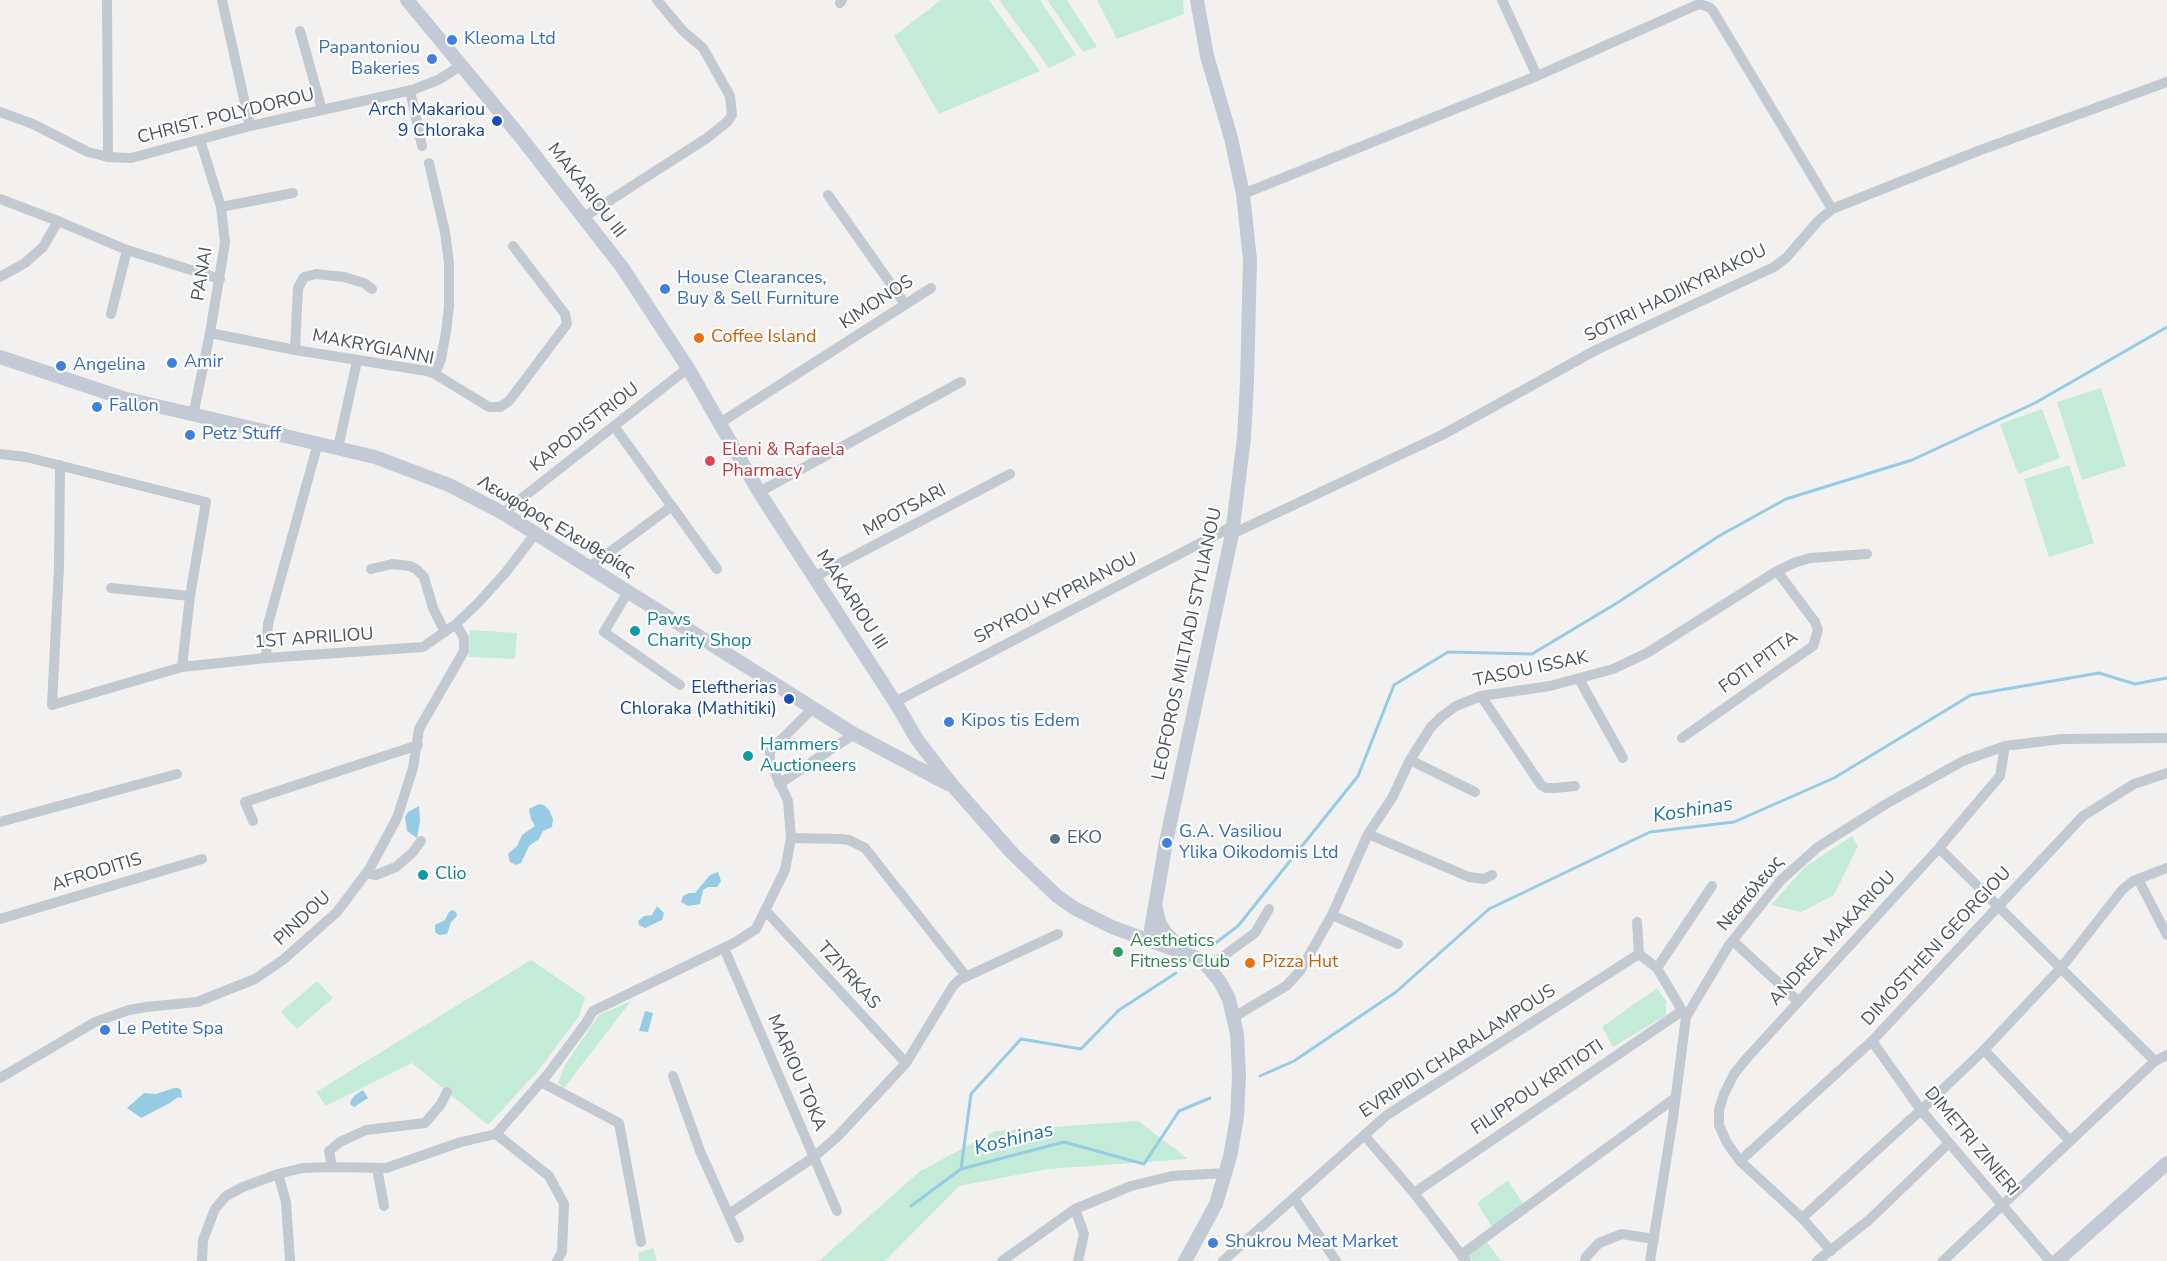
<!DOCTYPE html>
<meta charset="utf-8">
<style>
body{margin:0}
canvas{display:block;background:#f2f1f0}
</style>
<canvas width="2167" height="1261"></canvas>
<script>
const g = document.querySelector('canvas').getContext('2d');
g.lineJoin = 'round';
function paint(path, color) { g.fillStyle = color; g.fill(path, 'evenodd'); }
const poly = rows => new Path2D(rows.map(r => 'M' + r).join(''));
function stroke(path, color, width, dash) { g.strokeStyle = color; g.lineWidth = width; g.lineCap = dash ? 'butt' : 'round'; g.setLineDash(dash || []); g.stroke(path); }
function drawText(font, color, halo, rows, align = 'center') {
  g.font = font + ' "Nunito Sans",sans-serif'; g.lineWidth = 4.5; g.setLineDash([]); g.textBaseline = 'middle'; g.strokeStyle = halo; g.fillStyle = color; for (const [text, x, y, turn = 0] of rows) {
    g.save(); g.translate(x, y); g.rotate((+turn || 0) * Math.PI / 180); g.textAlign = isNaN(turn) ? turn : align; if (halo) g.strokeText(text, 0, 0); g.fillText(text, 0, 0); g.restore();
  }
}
const green = poly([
 [941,0,989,0,1040,71,939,114,894,36],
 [999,0,1040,0,1076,55,1049,68],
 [1047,0,1067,0,1097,47,1083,52],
 [1097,0,1183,0,1184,14,1117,39],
 [2101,388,2126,466,2082,480,2057,402],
 [2042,409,2060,458,2018,474,2000,424],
 [2069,465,2094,543,2049,557,2024,479],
 [470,630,517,633,515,659,469,657],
 [1852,836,1858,846,1834,895,1801,912,1771,905,1805,867],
 [531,960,585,997,579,1016,538,1071,488,1125,412,1063,326,1106,316,1092],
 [317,981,333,998,297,1029,281,1012],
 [1657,988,1666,1001,1666,1015,1613,1047,1602,1027],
 [631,1001,564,1088,558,1083,565,1065,599,1015],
 [1138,1121,1188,1159,1048,1169,959,1186,885,1261,819,1261,919,1172,995,1131],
 [1508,1180,1524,1205,1492,1227,1477,1203],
 [1487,1242,1501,1261,1473,1261,1468,1255],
 [653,1248,657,1261,639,1261,638,1253]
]);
const water = poly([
 [539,804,544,805,549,810,553,819,552,827,543,831,539,839,529,846,521,863,516,865,510,862,508,854,517,846,522,835,535,826,531,819,529,809],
 [419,806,420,821,417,838,407,831,405,817,408,812],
 [718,872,721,881,717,887,708,887,703,890,700,904,688,906,681,902,683,896,689,893,695,893,710,875],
 [657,906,664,913,662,920,645,928,639,925,638,921,644,916,652,915],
 [452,910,456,912,457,916,451,922,447,934,439,935,435,932,435,925,445,920,449,912],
 [645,1011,653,1013,648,1032,639,1031],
 [174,1088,178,1088,181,1090,182,1098,178,1097,170,1103,141,1118,127,1108,144,1093,156,1094],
 [363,1090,368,1098,354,1107,350,1104,351,1100,355,1095]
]);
const stream = poly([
 [1213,945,1238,926,1358,776,1394,685,1448,652,1532,654,1617,603,1719,536,1786,499,1912,460,2035,403,2167,327],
 [1260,1076,1294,1061,1396,992,1489,909,1650,832,1734,822,1834,778,1971,695,2099,673,2135,684,2167,678],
 [961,1169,971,1094,1021,1039,1081,1049,1119,1010,1176,973],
 [911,1206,961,1169,1064,1142,1144,1164,1179,1111,1210,1098]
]);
const minor = poly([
 [107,0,108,157],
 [222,0,250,126],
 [1502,0,1537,76],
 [840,3,842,0],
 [300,31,322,110],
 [410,90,422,146],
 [0,112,33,124,88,152,108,157,131,158,250,126,412,90,438,80,462,65],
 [429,163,445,232,449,263,449,306,446,332,441,359,435,374],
 [1243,194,1537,76,1699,4,1709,7,1713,11,1832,209],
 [828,195,905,304],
 [0,199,58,221,127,250,220,279],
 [221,207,293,193],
 [584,217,707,138,727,122,732,115,730,96,703,48,683,31,657,0],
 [0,277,25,263,43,247,58,221],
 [111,314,127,250],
 [210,333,295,350,427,371,435,374,489,407,500,407,509,401,567,324,565,314,513,246],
 [295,350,298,288,304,277,316,274,344,277,364,283,372,289],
 [193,416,210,333,225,243,221,207,200,140],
 [720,423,931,288],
 [614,426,717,569],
 [338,448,357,361],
 [0,454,26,457,206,502,190,596,182,667],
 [60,465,59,567,52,705,182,667,266,658,423,647,456,624,479,602,506,572,535,534],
 [759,492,961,382],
 [503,513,688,368],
 [1232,534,1442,435,1596,350,1774,267,1786,258,1818,221,1832,209,1978,151,2167,82],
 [588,568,672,506],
 [371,569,392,564,410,566,416,569,424,577,433,608,445,632],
 [814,577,1010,474],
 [111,588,190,596],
 [628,592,604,632,680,685],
 [266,658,268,624,318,443],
 [1579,679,1623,758],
 [1481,696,1541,785,1546,788,1555,788,1575,786],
 [895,702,1233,526],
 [1682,738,1813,646,1818,630,1815,622,1777,571],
 [1410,760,1475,792],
 [779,784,854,734],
 [253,821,245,802,418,745],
 [0,822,177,774],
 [1368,834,1469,877,1484,879,1492,875],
 [791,838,841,839,849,840,865,848,966,976],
 [1939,848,2155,1061],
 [367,873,376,875,396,867,412,853,421,841],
 [2138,879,2167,935],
 [766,911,906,1063],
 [1332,915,1398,944],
 [0,919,202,859],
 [1637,922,1639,954,1657,968,1686,1017],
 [1733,941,1798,1001],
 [724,948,837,1211],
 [1208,967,1255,933,1269,909],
 [1657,968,1712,886],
 [1234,1017,1286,986,1300,971,1332,915,1368,834,1392,798,1410,760,1431,727,1441,717,1456,706,1481,696,1550,686,1613,669,1647,653,1777,571,1794,563,1810,558,1867,554],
 [1872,1041,1921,1110,2050,1261],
 [1984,1050,2070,1141],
 [673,1076,700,1151,739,1238],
 [0,1078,95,1022,129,1010,146,1007,197,1002,255,979,284,959,337,912,370,868,397,818,413,768,419,729,464,651,464,638,456,624],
 [541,1082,619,1123,641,1242],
 [496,1134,548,1074,586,1023,593,1011,734,943,756,929,785,870,791,838,788,801,770,762,770,751,813,708],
 [1364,1135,1414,1193,1466,1261],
 [1740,1161,1872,1041,2083,816,2134,784,2167,773],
 [332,1167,329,1151,340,1142,366,1130,425,1123,441,1104,447,1092],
 [377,1168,384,1206],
 [278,1174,286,1202,290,1261],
 [1414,1193,1682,1011],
 [1294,1198,1336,1261],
 [1075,1209,1084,1234,1078,1261],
 [729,1214,814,1157,838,1136,906,1063,953,986,959,980,1058,934],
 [1802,1218,1921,1110,1984,1050,2061,968,2122,890,2133,881,2167,868],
 [1831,1251,1802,1218,1740,1161,1727,1143,1719,1125,1719,1110,1724,1094,1734,1074,1747,1058,1939,848,2000,776,2005,746],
 [1461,1255,1675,1098],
 [202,1261,203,1240,215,1209,226,1196,243,1187,278,1174,303,1168,332,1167,386,1168,461,1142,496,1134,549,1176,564,1204,562,1252,557,1261],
 [1002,1261,1075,1209,1131,1186,1172,1176,1226,1173],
 [1223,1261,1387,1115,1639,954],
 [1585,1261,1586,1257,1599,1243,1622,1234,1654,1239],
 [1650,1261,1673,1118,1686,1017,1729,945,1781,880,1818,847,1886,804,1963,761,2005,746,2062,739,2167,738],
 [1817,1261,1869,1220,1949,1143],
 [1943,1261,2155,1061,2167,1055]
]);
const secondary = poly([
 [407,0,519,135,622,267,688,368,759,492,895,702,918,741,953,786,1013,854,1057,896,1074,908,1112,927,1195,957,1208,967,1220,982,1229,999,1237,1034,1239,1075,1237,1117,1230,1157,1216,1204,1185,1261],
 [0,357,123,398,375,457,449,485,503,513,854,734,948,784],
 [1156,909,1160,924,1165,932,1182,950],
 [1149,941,1166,842,1232,534,1244,438,1247,382,1250,260,1243,194,1231,138,1207,56,1197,0],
 [2057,1261,2167,1163]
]);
const markers = [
 [452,40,6,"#3f7fe0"],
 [432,59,6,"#3f7fe0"],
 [497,121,6,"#1a4fb4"],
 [665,289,6,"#3f7fe0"],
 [699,338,6,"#e8710a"],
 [172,363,6,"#3f7fe0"],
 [61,366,6,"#3f7fe0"],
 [97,407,6,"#3f7fe0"],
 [190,435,6,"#3f7fe0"],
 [710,461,6,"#e0444e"],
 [635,631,6,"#0f9aa8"],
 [789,699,6,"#1a4fb4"],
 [949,722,6,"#3f7fe0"],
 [748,756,6,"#0f9aa8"],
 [1055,839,6,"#5c6f8a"],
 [1167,843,6,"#3f7fe0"],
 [423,875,6,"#0f9aa8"],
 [1118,952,6,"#2e9e5b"],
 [1250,963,6,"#e8710a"],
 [105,1030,6,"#3f7fe0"],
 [1213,1243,6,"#3f7fe0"]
];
const shopNames = [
 ["Kleoma Ltd",464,40],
 ["Papantoniou",420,49,"right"],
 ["Bakeries",420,70,"right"],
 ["House Clearances,",677,279],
 ["Buy & Sell Furniture",677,300],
 ["Amir",184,363],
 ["Angelina",73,366],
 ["Fallon",109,407],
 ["Petz Stuff",202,435],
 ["Kipos tis Edem",961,722],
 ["G.A. Vasiliou",1179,833],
 ["Ylika Oikodomis Ltd",1179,854],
 ["Le Petite Spa",117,1030],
 ["Shukrou Meat Market",1225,1243]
];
const transitNames = [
 ["Arch Makariou",485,111],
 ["9 Chloraka",485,132],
 ["Eleftherias",777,689],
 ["Chloraka (Mathitiki)",777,710]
];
const streetNames = [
 ["CHRIST. POLYDOROU",226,117,-14],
 ["MAKARIOU III",586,191,52],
 ["PANAI",203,274,-81],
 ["SOTIRI HADJIKYRIAKOU",1676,294,-26],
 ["KIMONOS",877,303,-33],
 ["MAKRYGIANNI",373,348,11],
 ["KAPODISTRIOU",585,428,-38],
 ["MPOTSARI",905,511,-28],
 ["Λεωφόρος Ελευθερίας",556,527,31],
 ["SPYROU KYPRIANOU",1056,599,-27],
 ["MAKARIOU III",851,600,57],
 ["1ST APRILIOU",314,639,-4],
 ["LEOFOROS MILTIADI STYLIANOU",1188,644,-78],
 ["FOTI PITTA",1759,663,-36],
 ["TASOU ISSAK",1531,670,-12],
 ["AFRODITIS",97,873,-17],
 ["Νεαπόλεως",1751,894,-50],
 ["PINDOU",303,919,-43],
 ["ANDREA MAKARIOU",1833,939,-47],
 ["DIMOSTHENI GEORGIOU",1937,947,-47],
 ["TZIYRKAS",848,976,48],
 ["EVRIPIDI CHARALAMPOUS",1458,1052,-33],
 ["MARIOU TOKA",796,1073,67],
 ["FILIPPOU KRITIOTI",1538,1088,-34],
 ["DIMETRI ZINIERI",1971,1142,50]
];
const foodNames = [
 ["Coffee Island",711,338],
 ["Pizza Hut",1262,963]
];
const healthNames = [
 ["Eleni & Rafaela",722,451],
 ["Pharmacy",722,472]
];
const cultureNames = [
 ["Paws",647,621],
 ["Charity Shop",647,642],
 ["Hammers",760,746],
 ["Auctioneers",760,767],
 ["Clio",435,875]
];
const serviceNames = [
 ["EKO",1067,839]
];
const leisureNames = [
 ["Aesthetics",1130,942],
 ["Fitness Club",1130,963]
];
const waterNames = [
 ["Koshinas",1693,811,-9],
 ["Koshinas",1014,1140,-14]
];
paint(green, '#c4ebd7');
paint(water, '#95cce3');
stroke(stream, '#95cce3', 3);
stroke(minor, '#c2c9d0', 10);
stroke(secondary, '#c3cad5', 14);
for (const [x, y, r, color] of markers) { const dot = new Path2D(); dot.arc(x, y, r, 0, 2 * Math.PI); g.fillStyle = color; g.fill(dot); stroke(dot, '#fff', 2); }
drawText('18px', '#366cbe', '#fff', shopNames, 'left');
drawText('18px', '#164399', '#fff', transitNames, 'right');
drawText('18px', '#4a525c', '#fff', streetNames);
drawText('18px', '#c56008', '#fff', foodNames, 'left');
drawText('18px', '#be3a42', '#fff', healthNames, 'left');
drawText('18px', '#0d838f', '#fff', cultureNames, 'left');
drawText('18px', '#4e5e75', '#fff', serviceNames, 'left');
drawText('18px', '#27864d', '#fff', leisureNames, 'left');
drawText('italic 20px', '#1b759e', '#fff', waterNames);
</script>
